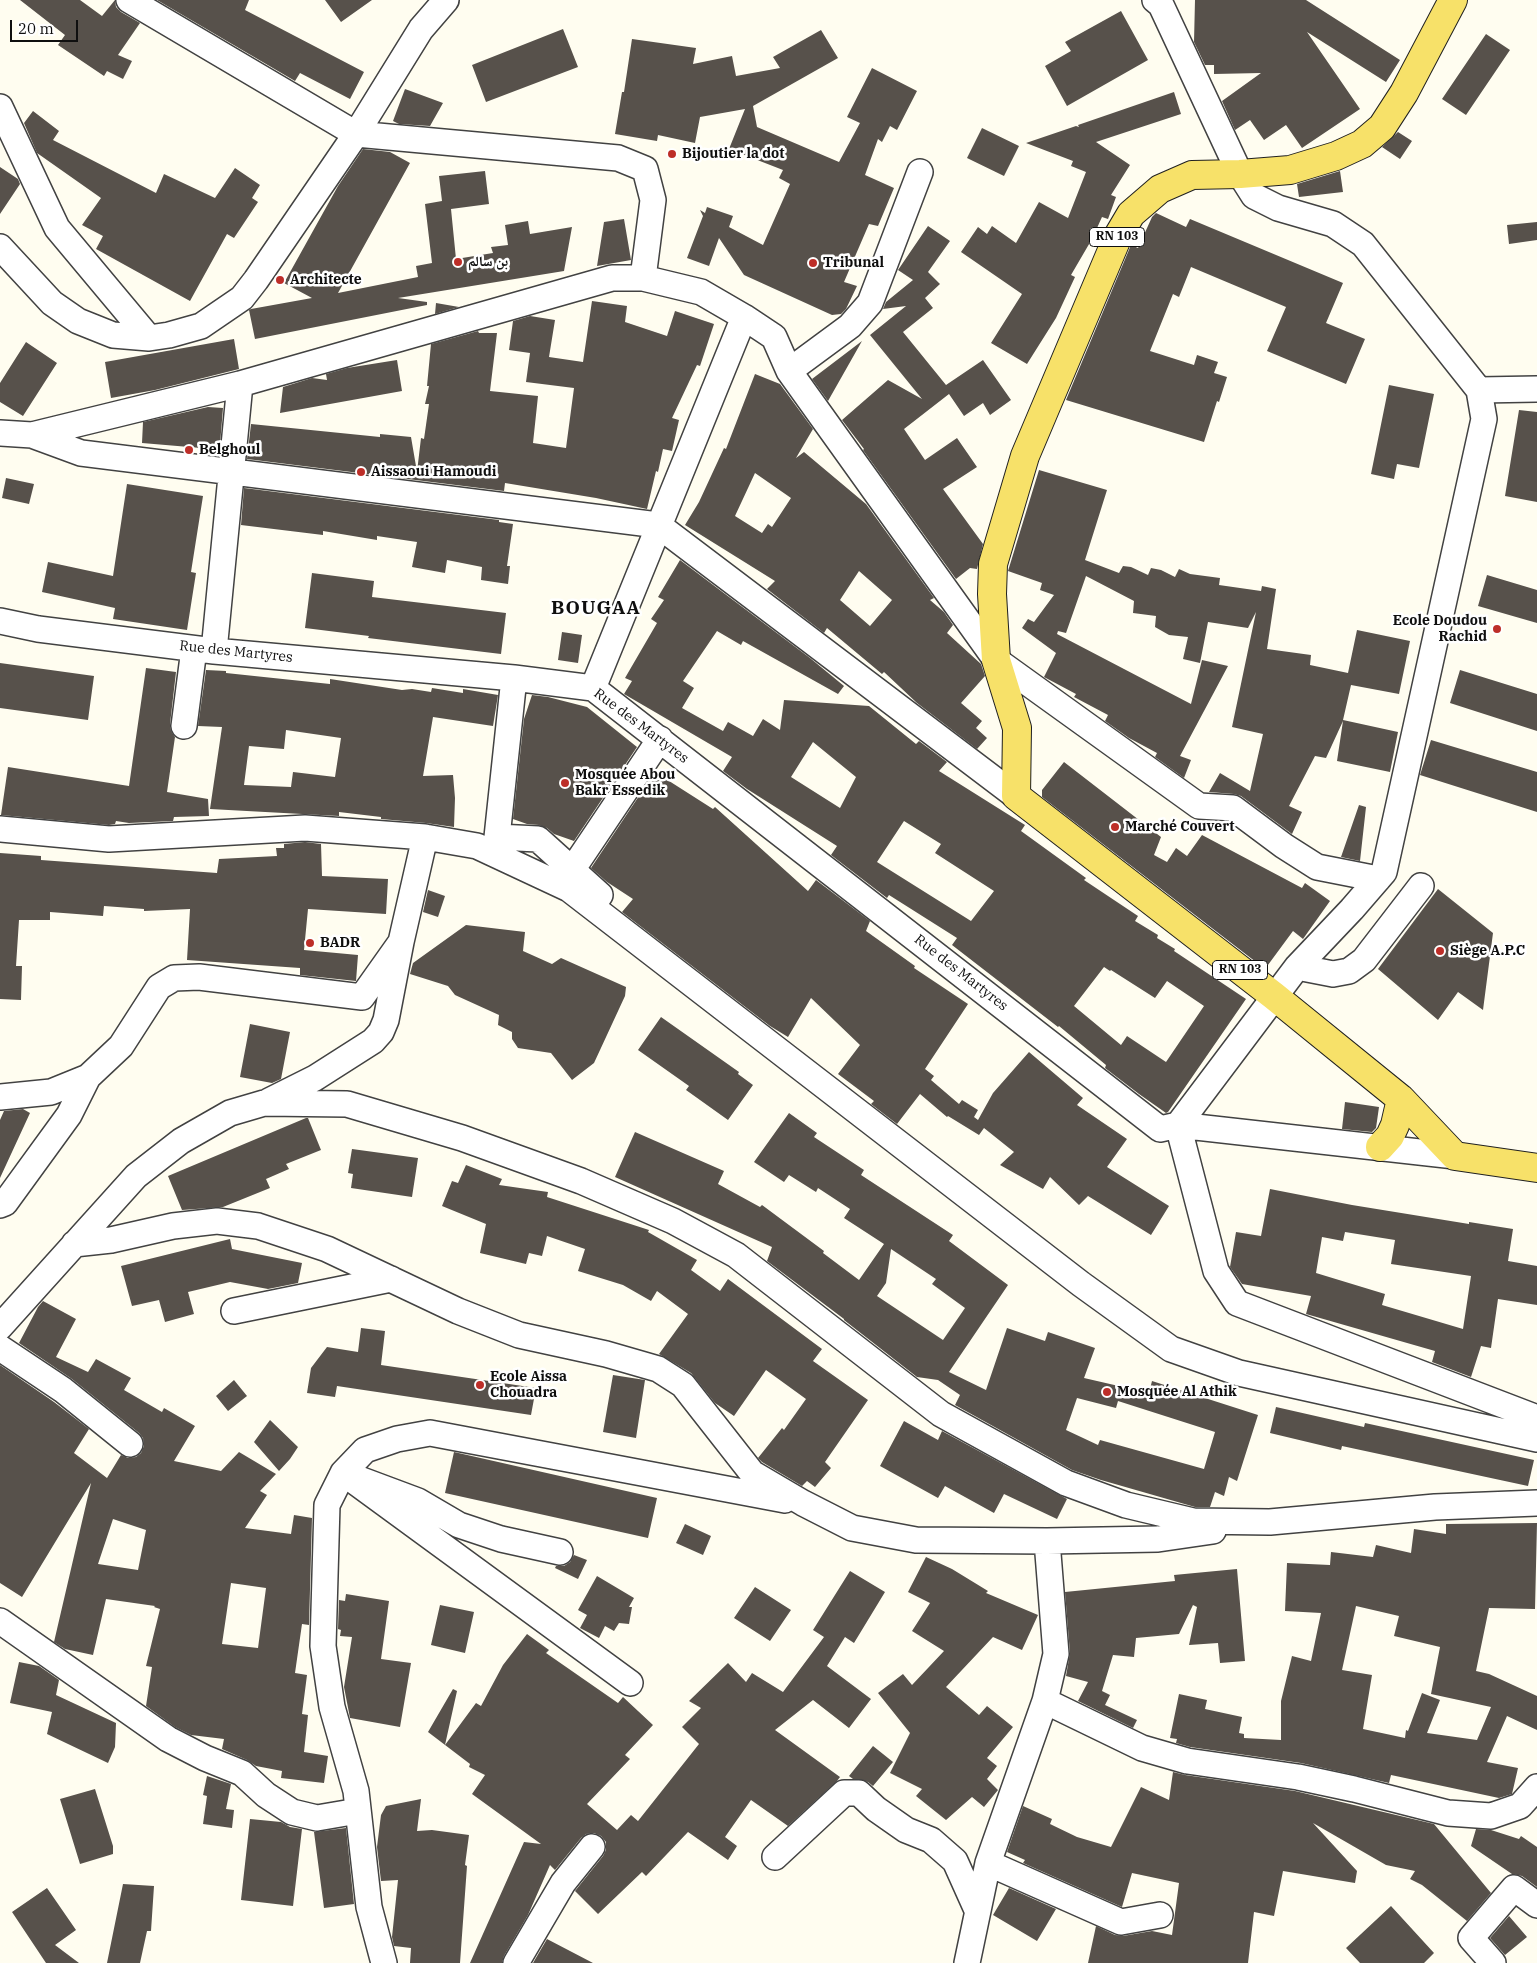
<!DOCTYPE html>
<meta charset="utf-8">
<style>
body{margin:0}
#map{position:relative;width:1537px;height:1963px;overflow:hidden;background:#fffdf0;font-family:"IBM Plex Serif",serif}
canvas{display:block}
.scale{position:absolute;left:10px;top:20px;width:68px;height:22px;box-sizing:border-box;border:2px solid #0f0f0f;border-top:0;padding-left:6px;font-size:15px;line-height:18px;white-space:nowrap;color:#0f0f0f;-webkit-text-stroke:4px #fff;paint-order:stroke}
</style>
<div id="map">
<canvas width="1537" height="1963"></canvas>
<div class="scale">20 m</div>
</div>
<script>
const g = document.querySelector('canvas').getContext('2d');
g.lineJoin = 'round';
function paint(path, color) { g.fillStyle = color; g.fill(path, 'evenodd'); }
const poly = rows => new Path2D(rows.map(r => 'M' + r).join(''));
function stroke(path, color, width, dash) { g.strokeStyle = color; g.lineWidth = width; g.lineCap = dash ? 'butt' : 'round'; g.setLineDash(dash || []); g.stroke(path); }
function drawText(font, color, halo, rows, align = 'center') {
  g.font = font + ' "IBM Plex Serif","Noto Naskh Arabic",serif'; g.lineWidth = 5; g.setLineDash([]); g.textBaseline = 'middle'; g.strokeStyle = halo; g.fillStyle = color; for (const [text, x, y, turn = 0] of rows) {
    g.save(); g.translate(x, y); g.rotate((+turn || 0) * Math.PI / 180); g.textAlign = isNaN(turn) ? turn : align; if (halo) g.strokeText(text, 0, 0); g.fillText(text, 0, 0); g.restore();
  }
}
const building = poly([
 [20,0,80,0,102,16,115,0,116,7,121,12,140,23,118,55,132,61,123,79,107,71,104,76,58,45,65,35],
 [157,0,249,0,245,10,364,72,350,99,300,73,295,81],
 [325,0,372,0,341,22],
 [1195,0,1306,0,1400,60,1386,82,1307,32,1360,109,1302,148,1286,125,1264,140,1250,120,1235,130,1222,101,1261,73,1214,74,1214,65,1205,65,1194,42],
 [1121,11,1148,60,1067,106,1045,66,1071,51,1065,42],
 [563,29,578,67,486,102,472,65],
 [821,30,838,58,753,106,757,127,839,162,860,123,847,117,872,68,917,91,897,130,890,126,882,142,878,139,865,175,894,188,878,226,869,224,844,282,857,286,846,309,841,314,832,315,744,275,719,238,709,266,687,258,703,216,700,210,705,213,707,207,733,216,729,227,763,245,790,184,779,178,783,170,729,149,745,109,700,117,695,143,658,135,657,141,615,134,622,92,624,92,632,39,696,48,693,64,732,56,736,76,780,68,773,57],
 [1486,34,1510,50,1466,115,1442,99],
 [405,89,443,103,430,126,399,124,393,121],
 [1174,92,1181,114,1096,142,1130,165,1111,195,1116,197,1108,219,1102,217,1092,239,1071,275,1075,277,1056,318,1027,364,991,343,1022,294,961,252,978,227,987,234,992,226,1016,243,1039,202,1068,218,1086,172,1071,166,1073,161,1026,143,1076,126,1079,127,1078,125],
 [33,111,59,131,53,140,156,193,164,174,215,198,235,168,260,185,252,198,258,202,234,238,227,234,190,301,96,249,103,236,82,225,101,198,37,153,24,123],
 [982,128,1019,146,1004,176,967,158],
 [1398,132,1412,141,1400,159,1382,147],
 [363,149,390,152,410,163,338,293,418,277,416,266,432,263,425,204,442,201,439,176,485,171,489,204,451,209,456,259,493,253,491,247,508,245,505,225,528,221,530,234,572,227,564,271,398,298,427,302,427,305,255,339,249,310,251,309,312,298,284,283,338,186],
 [0,167,18,179,20,184,0,214],
 [1340,171,1343,192,1299,197,1297,184],
 [1156,213,1186,227,1190,219,1343,283,1326,323,1365,339,1346,384,1267,351,1286,307,1191,267,1179,297,1173,294,1150,351,1194,365,1197,355,1218,362,1214,373,1227,377,1219,402,1217,401,1204,442,1066,400,1131,245,1138,248,1152,217],
 [624,219,631,260,597,266,604,222],
 [1537,222,1537,240,1509,244,1507,225],
 [928,226,950,241,928,272,940,284,925,298,933,308,903,332,946,385,983,360,1011,400,990,415,983,403,964,416,949,394,904,429,925,460,957,438,977,467,943,489,983,544,977,569,970,568,956,579,863,450,864,449,842,420,888,380,922,399,870,335,906,306,883,309,886,302,913,280,898,270],
 [592,301,627,306,625,322,667,336,675,311,714,324,700,366,697,365,672,418,679,420,672,451,663,449,658,472,656,471,647,509,596,498,505,483,504,491,247,459,251,424,380,437,380,434,411,437,417,472,421,438,424,439,429,404,425,404,429,386,427,386,431,344,478,331,479,333,497,333,490,391,538,396,533,443,566,448,574,388,526,382,530,353,509,350,513,321,530,316,555,320,549,357,583,362],
 [436,303,459,307,435,314],
 [234,339,239,369,155,390,111,398,105,362],
 [862,341,828,401,812,379],
 [26,342,57,363,23,416,0,402,0,383],
 [397,360,402,391,280,413,283,387,312,378,327,380,326,374,347,368],
 [755,374,780,384,813,429,796,458,804,452,866,504,934,598,930,600,944,612,953,625,947,633,981,664,985,676,961,703,982,721,976,728,987,738,977,749,917,703,884,672,882,674,827,628,824,633,767,589,775,581,685,525,699,502,724,448,726,449],
 [755,473,791,498,772,527,768,524,762,533,735,516],
 [859,571,892,600,870,626,840,600],
 [1389,385,1434,394,1419,468,1397,464,1394,479,1371,474],
 [208,407,223,408,219,456,200,453,201,448,142,443,143,422],
 [1519,410,1537,412,1537,502,1505,496],
 [1039,470,1107,490,1085,560,1119,573,1123,566,1131,567,1148,575,1151,568,1161,570,1175,577,1179,569,1190,574,1220,578,1219,585,1261,591,1262,586,1276,589,1267,649,1311,655,1310,665,1348,673,1357,630,1410,641,1399,694,1351,685,1343,720,1398,732,1390,772,1337,761,1343,721,1326,758,1315,756,1289,806,1302,812,1292,834,1241,796,1234,794,1209,792,1220,773,1250,791,1263,734,1232,727,1256,612,1248,628,1208,622,1200,663,1183,659,1188,637,1169,635,1155,627,1156,616,1133,613,1134,601,1086,576,1066,633,1058,631,1057,634,1191,704,1202,660,1228,666,1180,756,1191,760,1184,778,1155,757,1157,753,1129,738,1105,721,1108,715,1074,697,1076,694,1044,677,1056,653,1022,628,1028,619,1034,622,1054,595,1040,590,1042,583,1008,571],
 [6,478,34,484,29,504,2,498],
 [127,484,203,496,191,572,196,573,187,630,113,619,115,608,42,592,48,562,113,576],
 [244,488,499,520,499,522,513,524,507,566,510,566,508,584,481,580,482,567,447,560,445,573,412,567,417,542,377,536,377,540,323,531,323,535,241,525],
 [680,560,810,658,844,686,838,694,743,641,741,645,717,631,683,681,694,688,682,708,723,731,728,722,753,736,763,719,780,730,784,700,869,706,916,744,919,741,947,762,939,771,1025,825,1021,831,1086,878,1084,880,1138,916,1135,921,1158,935,1157,938,1175,949,1174,951,1246,999,1168,1112,1166,1113,1139,1094,1105,1068,1106,1065,1059,1026,1058,1027,952,945,957,938,889,895,887,898,831,855,837,846,747,789,723,771,732,757,624,694,632,681,625,678,657,623,651,619,664,600,658,597],
 [813,742,856,777,840,808,791,777],
 [904,821,941,844,935,853,994,891,971,921,877,862],
 [1104,967,1110,971,1111,970,1155,998,1167,981,1204,1006,1166,1062,1127,1036,1121,1045,1074,1006],
 [312,573,374,581,372,597,506,613,501,654,368,638,369,636,305,628],
 [1487,575,1537,590,1537,623,1478,606],
 [562,632,582,635,578,663,558,660],
 [0,663,94,676,88,720,0,708],
 [146,668,176,672,170,724,171,731,175,737,167,792,208,799,209,816,174,817,173,821,129,823,116,821,115,824,109,825,1,815,8,767,129,786],
 [206,670,226,671,226,673,330,684,330,679,402,690,412,689,431,692,432,688,463,693,463,689,498,695,493,726,433,717,423,776,453,775,455,798,454,827,426,823,381,819,381,817,339,812,339,816,210,809,222,727,198,726],
 [286,730,341,738,335,777,293,772,291,787,244,785,249,746,284,749],
 [1460,670,1537,694,1537,731,1450,703],
 [532,695,548,697,587,707,637,747,574,841,554,834,547,828,539,825,527,824,513,819,524,719],
 [1431,740,1537,772,1537,812,1420,775],
 [1064,762,1161,837,1154,855,1167,862,1176,848,1187,856,1202,835,1302,888,1305,883,1330,901,1303,939,1293,931,1265,969,1042,797,1042,790],
 [655,772,713,809,715,807,808,891,816,880,870,921,866,931,915,966,914,968,968,1004,925,1069,934,1076,931,1080,959,1104,962,1100,978,1110,974,1117,978,1120,993,1093,1029,1052,1083,1098,1077,1105,1127,1139,1107,1167,1169,1206,1151,1235,1088,1196,1079,1205,1050,1177,1043,1189,1000,1165,1014,1152,984,1128,979,1135,948,1116,947,1117,920,1094,897,1124,871,1104,874,1101,838,1074,860,1045,811,998,788,1037,770,1026,622,912,633,899,607,882,591,868],
 [1359,805,1366,807,1360,861,1341,857],
 [305,842,321,844,322,876,388,879,386,914,308,909,304,950,358,955,356,981,300,975,300,968,187,960,190,909,144,911,144,909,104,906,103,916,50,912,50,920,19,920,16,966,22,966,21,1000,0,999,0,853,41,856,41,860,217,873,219,859,277,856,276,848,284,848,284,844],
 [1438,889,1493,933,1483,1010,1458,992,1438,1020,1378,969],
 [428,890,445,896,438,917,423,912],
 [466,925,525,932,523,951,552,964,561,958,626,987,625,996,594,1063,572,1080,551,1053,518,1048,512,1039,512,1032,498,1025,499,1015,455,995,448,986,410,974,413,963],
 [661,1017,739,1072,738,1074,753,1085,728,1120,686,1090,689,1086,638,1050],
 [250,1024,290,1032,281,1079,272,1083,240,1077],
 [1345,1102,1379,1107,1376,1128,1372,1132,1342,1129],
 [23,1109,30,1113,0,1178,0,1120,4,1111],
 [789,1113,817,1133,814,1137,864,1170,861,1175,953,1235,949,1241,1008,1285,949,1372,986,1390,1007,1328,1045,1341,1048,1332,1095,1348,1084,1378,1149,1393,1152,1381,1258,1415,1237,1481,1229,1477,1224,1496,1215,1492,1210,1507,1195,1507,1101,1480,1072,1470,955,1405,960,1395,938,1380,917,1377,844,1320,844,1319,767,1261,772,1247,615,1177,635,1132,724,1171,718,1184,760,1207,762,1205,824,1251,823,1253,859,1280,884,1244,844,1218,850,1209,818,1188,816,1192,789,1175,784,1182,754,1162],
 [891,1249,936,1279,932,1284,965,1308,943,1340,877,1296,886,1283],
 [1077,1398,1116,1408,1118,1401,1215,1432,1204,1469,1100,1440,1098,1445,1066,1430],
 [306,1118,308,1118,321,1150,286,1164,289,1169,266,1179,270,1188,223,1207,182,1210,168,1176],
 [352,1149,418,1158,412,1197,351,1188,353,1174,348,1173],
 [466,1165,502,1179,499,1185,548,1192,547,1197,649,1230,648,1232,697,1260,691,1270,720,1291,728,1279,822,1349,813,1361,868,1400,825,1462,831,1468,815,1487,807,1481,802,1486,762,1462,758,1458,782,1428,784,1430,806,1399,766,1370,734,1416,715,1403,691,1373,659,1354,688,1314,657,1291,651,1301,623,1285,578,1271,585,1249,547,1236,542,1256,529,1253,526,1264,480,1253,486,1224,442,1206,452,1181,458,1183],
 [1270,1189,1352,1205,1469,1224,1469,1222,1513,1229,1508,1261,1537,1266,1537,1305,1498,1299,1491,1348,1481,1346,1471,1377,1432,1362,1435,1351,1306,1314,1311,1296,1242,1284,1230,1267,1236,1232,1261,1236],
 [1345,1232,1395,1240,1391,1264,1471,1276,1463,1329,1382,1305,1385,1294,1316,1273,1322,1237,1343,1241],
 [230,1239,232,1249,302,1263,298,1283,268,1289,230,1282,188,1292,194,1314,165,1322,159,1300,132,1306,121,1266],
 [43,1301,76,1319,56,1357,88,1372,96,1359,131,1378,124,1390,162,1412,164,1408,195,1426,174,1461,221,1471,239,1452,276,1474,260,1491,267,1495,245,1528,291,1534,294,1515,312,1518,309,1625,302,1624,295,1673,307,1675,302,1714,308,1715,304,1752,328,1756,324,1783,281,1778,282,1771,256,1766,247,1760,222,1749,224,1739,191,1735,175,1727,146,1706,152,1667,146,1666,160,1609,154,1607,155,1606,106,1599,93,1655,65,1649,54,1642,91,1483,22,1597,0,1583,0,1365,54,1402,89,1429,74,1453,107,1478,121,1455,128,1458,136,1457,141,1453,144,1446,143,1438,139,1433,72,1379,19,1343,38,1307],
 [113,1519,146,1530,138,1570,98,1564],
 [231,1583,266,1588,258,1648,222,1644],
 [361,1328,385,1331,381,1365,536,1388,531,1415,337,1386,335,1397,307,1393,311,1368,327,1347,358,1352],
 [613,1375,645,1380,636,1438,603,1432],
 [234,1380,247,1396,228,1411,216,1396],
 [1276,1407,1364,1427,1365,1423,1534,1460,1528,1486,1342,1446,1341,1450,1270,1433],
 [270,1420,298,1447,290,1459,279,1471,254,1442],
 [904,1421,938,1440,942,1431,1067,1499,1057,1519,1004,1494,994,1513,945,1486,938,1498,880,1466],
 [454,1452,657,1498,648,1538,445,1493],
 [1537,1523,1535,1609,1489,1608,1476,1671,1489,1674,1537,1696,1537,1730,1507,1716,1487,1762,1518,1768,1512,1794,1499,1798,1391,1775,1389,1783,1301,1763,1190,1747,1176,1743,1177,1739,1170,1738,1179,1694,1207,1700,1205,1709,1242,1717,1239,1733,1244,1734,1244,1738,1281,1740,1281,1701,1292,1656,1311,1661,1321,1613,1285,1611,1287,1563,1330,1565,1331,1552,1373,1557,1376,1545,1411,1553,1414,1529,1446,1534,1446,1524],
 [1356,1606,1399,1616,1394,1636,1440,1647,1431,1694,1491,1707,1477,1740,1427,1733,1440,1700,1422,1693,1408,1731,1406,1730,1405,1738,1363,1729,1372,1675,1342,1670],
 [685,1524,711,1536,703,1555,676,1543],
 [574,1555,587,1560,578,1579,555,1568,556,1566,564,1566,570,1562],
 [926,1557,952,1569,988,1591,986,1593,1038,1615,1022,1650,993,1637,946,1687,979,1715,987,1706,1013,1727,987,1758,997,1766,987,1779,998,1790,984,1807,972,1797,946,1820,916,1796,922,1789,890,1773,910,1733,878,1693,903,1674,912,1685,944,1651,912,1631,930,1603,908,1592],
 [1237,1569,1245,1661,1220,1663,1218,1643,1189,1645,1197,1607,1193,1605,1179,1634,1136,1638,1134,1657,1113,1655,1102,1691,1110,1695,1105,1705,1137,1720,1133,1728,1078,1701,1088,1682,1066,1676,1070,1653,1065,1592,1175,1581,1174,1575],
 [850,1571,885,1592,854,1643,845,1637,827,1666,871,1699,849,1728,813,1700,775,1730,840,1777,837,1781,788,1826,751,1800,725,1837,737,1846,728,1860,688,1832,646,1876,642,1872,598,1914,575,1891,603,1856,606,1850,606,1842,601,1836,594,1833,586,1834,581,1838,555,1870,550,1865,528,1915,504,1956,502,1963,470,1963,524,1842,541,1844,472,1794,485,1775,469,1767,470,1764,428,1732,453,1689,457,1691,445,1745,476,1703,481,1706,503,1665,527,1634,549,1650,546,1653,618,1703,623,1697,653,1725,625,1755,630,1759,587,1804,617,1830,631,1815,638,1821,699,1744,682,1727,701,1708,689,1701,728,1663,746,1682,752,1673,783,1692,824,1637,813,1630],
 [597,1576,634,1598,629,1607,632,1607,629,1624,619,1623,614,1631,605,1626,599,1638,580,1628,587,1615,578,1610],
 [755,1587,791,1610,770,1641,734,1618],
 [346,1594,389,1601,381,1659,411,1663,400,1727,350,1718,344,1687,352,1637,340,1636,341,1630,338,1629,339,1600,345,1601],
 [440,1605,474,1612,465,1653,431,1645],
 [19,1662,39,1666,59,1680,56,1695,116,1723,115,1747,108,1763,47,1734,52,1712,10,1703],
 [873,1746,893,1762,873,1786,868,1782,853,1779,849,1776],
 [1173,1772,1185,1775,1295,1791,1434,1824,1491,1893,1467,1921,1422,1885,1410,1879,1415,1871,1386,1865,1313,1823,1357,1871,1355,1883,1283,1871,1274,1916,1254,1912,1248,1963,1088,1963,1096,1926,1115,1935,1123,1936,1152,1931,1172,1935,1179,1883,1132,1873,1122,1907,1023,1863,1025,1860,1007,1852,1023,1806,1052,1819,1050,1824,1077,1837,1111,1847,1141,1787,1169,1800],
 [207,1776,231,1784,226,1809,234,1810,232,1828,203,1824,207,1796,203,1795],
 [95,1789,113,1846,113,1854,80,1864,60,1799],
 [421,1799,417,1831,432,1830,469,1835,465,1865,467,1866,460,1963,410,1963,411,1948,394,1946,392,1937,398,1880,381,1881,377,1847,381,1815,386,1806],
 [250,1819,281,1822,290,1827,302,1829,293,1906,241,1900],
 [346,1828,354,1904,324,1908,314,1832],
 [1476,1829,1491,1830,1519,1839,1521,1836,1537,1847,1537,1887,1522,1876,1512,1874,1471,1846],
 [123,1884,154,1886,151,1931,147,1931,140,1963,107,1963],
 [47,1888,76,1930,55,1945,79,1963,46,1963,12,1912],
 [1009,1888,1056,1909,1037,1941,993,1915],
 [1391,1906,1434,1953,1424,1963,1360,1963,1346,1948],
 [1509,1916,1527,1937,1505,1955,1490,1938],
 [547,1939,593,1963,533,1963]
]);
const minor = poly([
 [129,0,356,134,618,158,645,169,653,200,643,278],
 [1155,0,1161,5,1240,174,1254,196,1278,208,1333,224,1363,244,1479,390,1484,419,1384,872,1352,909,1297,967,1178,1125],
 [0,107,57,228,149,338],
 [0,247,52,303,78,321,113,335,149,338,169,335,201,326,242,298,256,280,356,134,421,29,446,0],
 [789,371,850,326,870,303,920,172],
 [1479,390,1537,389],
 [0,433,32,435,81,453,658,525,1016,796],
 [32,435,240,384,612,278,643,278,701,292,744,317,774,337,789,371,996,660,1199,806,1233,808,1284,846,1317,867,1378,879],
 [0,621,38,629,214,651,514,678,593,688,1160,1129,1178,1125,1216,1271,1237,1303,1537,1418],
 [214,651,240,384],
 [514,678,497,837,538,839,600,895],
 [593,688,744,317],
 [184,726,194,649],
 [0,829,109,839,305,828,425,837,477,846,569,889,1081,1284,1171,1349,1239,1373,1537,1439],
 [572,870,660,739],
 [1297,967,1333,974,1349,971,1364,960,1421,886],
 [0,1097,51,1092,88,1077,121,1046,159,987,174,978,199,977,362,997,401,942],
 [269,1101,315,1078,373,1041,381,1032,386,1020,401,942,425,837],
 [1178,1125,1455,1156],
 [0,1205,5,1203,69,1115,88,1077],
 [74,1244,111,1240,173,1226,217,1221,258,1226,327,1249,458,1311,519,1335,606,1354,658,1369,683,1385,752,1473,803,1503,852,1528,916,1540,1047,1541,1158,1539,1213,1531],
 [234,1311,391,1279],
 [0,1327,136,1176,181,1141,230,1113,264,1103,347,1104,462,1138,581,1181,673,1221,736,1255,941,1414,1066,1483,1126,1505,1193,1521,1270,1522,1435,1507,1537,1503],
 [0,1348,63,1390,130,1444],
 [560,1552,501,1539,459,1525,418,1501,343,1473,630,1683],
 [0,1621,168,1739,205,1758,242,1773,266,1795,292,1812,317,1818,358,1811],
 [1045,1701,1142,1748,1187,1761,1298,1777,1354,1789,1448,1813,1491,1816,1520,1806,1537,1787],
 [775,1857,844,1793,859,1793,876,1809,906,1830,931,1840,955,1861,977,1910],
 [988,1863,1121,1922,1160,1915],
 [384,1963,369,1907,356,1791,332,1707,323,1646,327,1505,343,1473,365,1450,397,1439,430,1433,785,1500],
 [516,1963,563,1883,592,1847],
 [967,1963,988,1863,1045,1701,1056,1654,1047,1541],
 [1493,1963,1471,1938,1514,1888,1537,1905]
]);
const major = poly([
 [1453,0,1404,93,1382,127,1362,144,1336,156,1290,170,1240,174,1192,175,1160,189,1131,214,1118,236,1025,456,993,564,992,594,996,660,1017,728,1016,796,1274,996,1401,1099,1455,1156,1537,1168],
 [1380,1147,1390,1136,1395,1125,1401,1099]
]);
const markers = [
 [672,154,5,"#bd2e28"],
 [458,262,5,"#bd2e28"],
 [813,263,5,"#bd2e28"],
 [280,280,5,"#bd2e28"],
 [189,450,5,"#bd2e28"],
 [361,472,5,"#bd2e28"],
 [1497,629,5,"#bd2e28"],
 [565,783,5,"#bd2e28"],
 [1115,827,5,"#bd2e28"],
 [310,943,5,"#bd2e28"],
 [1440,951,5,"#bd2e28"],
 [480,1385,5,"#bd2e28"],
 [1107,1392,5,"#bd2e28"]
];
const shields = [
 [1117,237,55],
 [1240,970,55]
];
const shieldNames = [
 ["RN 103",1117,237],
 ["RN 103",1240,970]
];
const poiNames = [
 ["Bijoutier la dot",682,154],
 ["بن سالم",468,262],
 ["Tribunal",823,263],
 ["Architecte",290,280],
 ["Belghoul",199,450],
 ["Aissaoui Hamoudi",371,472],
 ["Ecole Doudou",1487,621,"right"],
 ["Rachid",1487,637,"right"],
 ["Mosquée Abou",575,775],
 ["Bakr Essedik",575,791],
 ["Marché Couvert",1125,827],
 ["BADR",320,943],
 ["Siège A.P.C",1450,951],
 ["Ecole Aissa",490,1377],
 ["Chouadra",490,1393],
 ["Mosquée Al Athik",1117,1392]
];
const streetNames = [
 ["Rue des Martyres",236,652,6],
 ["Rue des Martyres",641,726,37],
 ["Rue des Martyres",961,973,38]
];
const districtNames = [
 ["BOUGAA",596,609]
];
paint(building, '#57514b');
stroke(minor, '#424242', 28);
stroke(major, '#202020', 30);
stroke(minor, '#fff', 25);
stroke(major, '#f7e169', 28);
for (const [x, y, r, color] of markers) { const dot = new Path2D(); dot.arc(x, y, r, 0, 2 * Math.PI); g.fillStyle = color; g.fill(dot); stroke(dot, '#fff', 2); }
for (const [x, y, w] of shields) { const box = new Path2D(); box.roundRect(x - w / 2, y - 9.5, w, 19, 4); g.fillStyle = '#fff'; g.fill(box); stroke(box, '#0f0f0f', 1); }
drawText('bold 12px', '#0f0f0f', null, shieldNames);
drawText('bold 14px', '#0f0f0f', '#fff', poiNames, 'left');
drawText('14px', '#0f0f0f', '#fff', streetNames);
g.letterSpacing = '1px';
drawText('bold 19px', '#0f0f0f', '#fff', districtNames);
g.letterSpacing = '0px';
</script>
